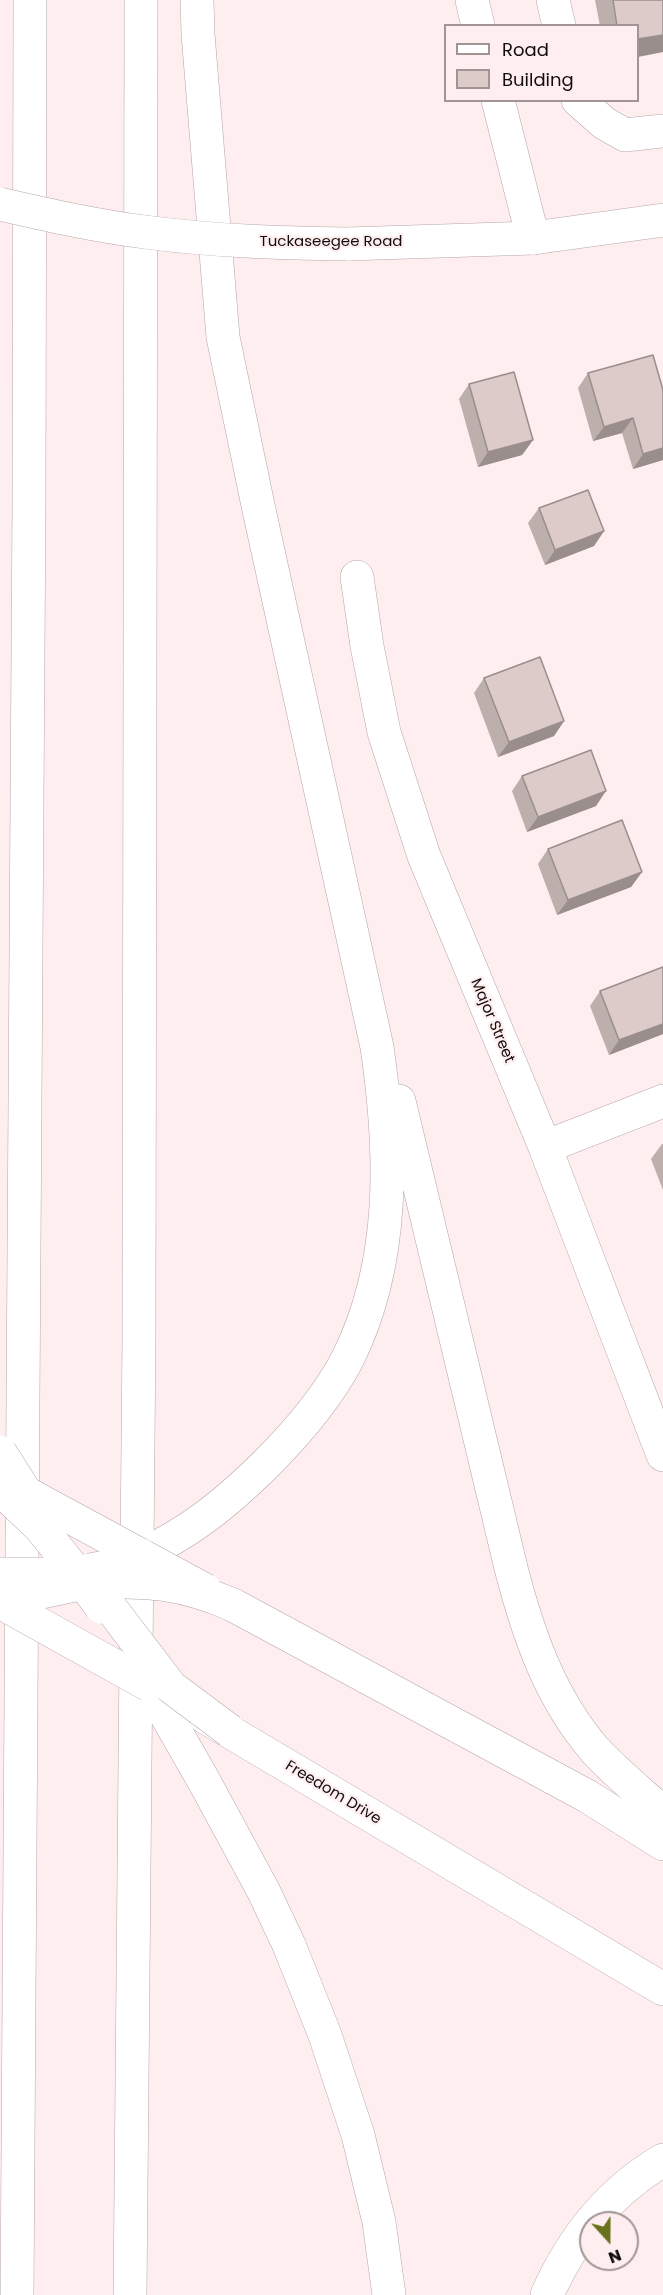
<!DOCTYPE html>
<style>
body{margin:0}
#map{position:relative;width:663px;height:2295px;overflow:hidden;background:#ffeeef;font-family:Poppins,sans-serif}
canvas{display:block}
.legend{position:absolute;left:444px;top:24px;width:195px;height:78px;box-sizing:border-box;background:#ffeeef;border:2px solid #a09495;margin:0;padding:8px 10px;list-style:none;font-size:18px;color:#120d0d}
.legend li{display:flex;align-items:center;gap:12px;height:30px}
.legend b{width:30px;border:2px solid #a09495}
.north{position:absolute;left:579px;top:2211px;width:60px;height:60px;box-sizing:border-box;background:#ffeeef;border:2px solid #a09495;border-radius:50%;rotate:159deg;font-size:16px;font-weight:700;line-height:24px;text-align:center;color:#120d0d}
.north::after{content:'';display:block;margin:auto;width:21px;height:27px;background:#68721b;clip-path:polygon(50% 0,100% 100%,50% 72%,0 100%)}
</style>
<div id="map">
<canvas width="663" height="2295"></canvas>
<ul class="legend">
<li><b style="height:8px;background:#fff"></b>Road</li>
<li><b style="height:16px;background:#dccbc8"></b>Building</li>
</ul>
<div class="north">N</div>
</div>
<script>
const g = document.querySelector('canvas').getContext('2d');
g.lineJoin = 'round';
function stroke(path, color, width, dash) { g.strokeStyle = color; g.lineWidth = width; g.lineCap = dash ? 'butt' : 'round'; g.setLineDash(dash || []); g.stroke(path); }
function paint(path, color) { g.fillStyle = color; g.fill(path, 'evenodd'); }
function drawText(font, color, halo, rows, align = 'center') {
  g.font = font + ' Poppins,sans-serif'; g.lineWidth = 4.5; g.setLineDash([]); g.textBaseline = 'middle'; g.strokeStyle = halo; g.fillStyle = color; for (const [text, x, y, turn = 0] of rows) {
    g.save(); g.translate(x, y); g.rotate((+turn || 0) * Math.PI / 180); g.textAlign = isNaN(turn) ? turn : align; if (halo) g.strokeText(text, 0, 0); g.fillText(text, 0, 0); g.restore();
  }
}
const minor = new Path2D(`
 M 553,0 L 559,26
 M 578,100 L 604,123 L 625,135 L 663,131
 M 348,244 L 533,238 L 663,220
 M 357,577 L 367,646 L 384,732 L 424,856 L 545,1147 L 663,1455
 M 545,1147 L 663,1101`);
const major = new Path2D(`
 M 233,1605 L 587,1796 L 663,1844
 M 205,1717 L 663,1989`);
const highway = new Path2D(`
 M 472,0 L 478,26
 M 498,100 L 533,238
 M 399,1101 L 511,1568 C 528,1634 550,1698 595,1750 C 616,1773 640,1792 663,1813
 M 141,1555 C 191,1532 226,1503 265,1465 C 296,1434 328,1397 348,1358 C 396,1261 392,1151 377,1047 L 259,510 L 223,337 L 198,34 L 197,0
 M 149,1685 L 205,1783 L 264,1892 L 289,1945 L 325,2035 L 358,2135 L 379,2222 L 389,2295
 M 17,2295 L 29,502 L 30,0
 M 130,2295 L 139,1337 L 141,0
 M 547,2295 C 572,2238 609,2192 663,2160`);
const minorBridge = new Path2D(`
 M 0,204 C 48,215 96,226 145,232 C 212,241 280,243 348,244`);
const majorBridge = new Path2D(`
 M 2,1480 L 205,1590
 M 0,1602 L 149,1685`);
const highwayBridge = new Path2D(`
 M 0,1452 L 26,1493
 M 0,1489 L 40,1527 L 76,1572
 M 90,1570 L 111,1566 L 141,1555
 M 0,1574 L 58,1574
 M 91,1582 L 171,1687 L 230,1731
 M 91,1582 C 148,1581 180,1582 233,1605
 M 1,1603 L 27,1595 L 84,1583 L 101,1607`);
const wall = new Path2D(`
 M 595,0 L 663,0 L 638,26 L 600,26 Z
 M 588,373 L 663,390 L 663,460 L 633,469 L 622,433 L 593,441 L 578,388 Z
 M 469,384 L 533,440 L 522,455 L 478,467 L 459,399 Z
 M 539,508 L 604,531 L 594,546 L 545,565 L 528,523 Z
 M 484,678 L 564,721 L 554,736 L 498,757 L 474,693 Z
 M 522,776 L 596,806 L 527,832 L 512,791 Z
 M 548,849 L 642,872 L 631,887 L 557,915 L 538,864 Z
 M 663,967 L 663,1034 L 609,1055 L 590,1006 L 600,991 Z
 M 662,1144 L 663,1144 L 663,1190 L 651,1159 Z`);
const shadedWall = new Path2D(`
 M 663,35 L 663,52 L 638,57 L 638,39 Z
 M 633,418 L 622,433 L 593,441 L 604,427 Z
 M 533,440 L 522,455 L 478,467 L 488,452 Z
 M 663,448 L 663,460 L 633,469 L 643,454 Z
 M 604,531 L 594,546 L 545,565 L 555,550 Z
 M 564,721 L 554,736 L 498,757 L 509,742 Z
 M 606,791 L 596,806 L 527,832 L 538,817 Z
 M 642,872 L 631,887 L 557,915 L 568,900 Z
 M 663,1024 L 663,1034 L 609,1055 L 619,1040 Z`);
const building = new Path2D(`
 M 613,0 L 663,0 L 663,35 L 638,39 L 638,26 L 617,26 Z
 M 653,355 L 663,390 L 663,448 L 643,454 L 633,418 L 604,427 L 588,373 Z
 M 514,372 L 533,440 L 488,452 L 469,384 Z
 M 588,490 L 604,531 L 555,550 L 539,508 Z
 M 540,657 L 564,721 L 509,742 L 484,678 Z
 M 591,750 L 606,791 L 538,817 L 522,776 Z
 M 622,820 L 642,872 L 568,900 L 548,849 Z
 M 663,967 L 663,1024 L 619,1040 L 600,991 Z`);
const streetNames = [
 ["Tuckaseegee Road",331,242],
 ["Major Street",492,1021,67],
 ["Freedom Drive",333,1793,31]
];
stroke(minor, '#b6a6a8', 34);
stroke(major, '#b6a6a8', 34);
stroke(highway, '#b6a6a8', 34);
stroke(minor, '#fff', 33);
stroke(major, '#fff', 33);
stroke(highway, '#fff', 33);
stroke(minorBridge, '#b6a6a8', 34, []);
stroke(majorBridge, '#b6a6a8', 34, []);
stroke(highwayBridge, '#b6a6a8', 34, []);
stroke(minorBridge, '#fff', 33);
stroke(majorBridge, '#fff', 33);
stroke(highwayBridge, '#fff', 33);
paint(wall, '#bdafac');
paint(shadedWall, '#9a8e8c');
paint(building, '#dccbc8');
stroke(building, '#9a8e8c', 1.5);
drawText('15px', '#120d0d', '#ffeeef', streetNames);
</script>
